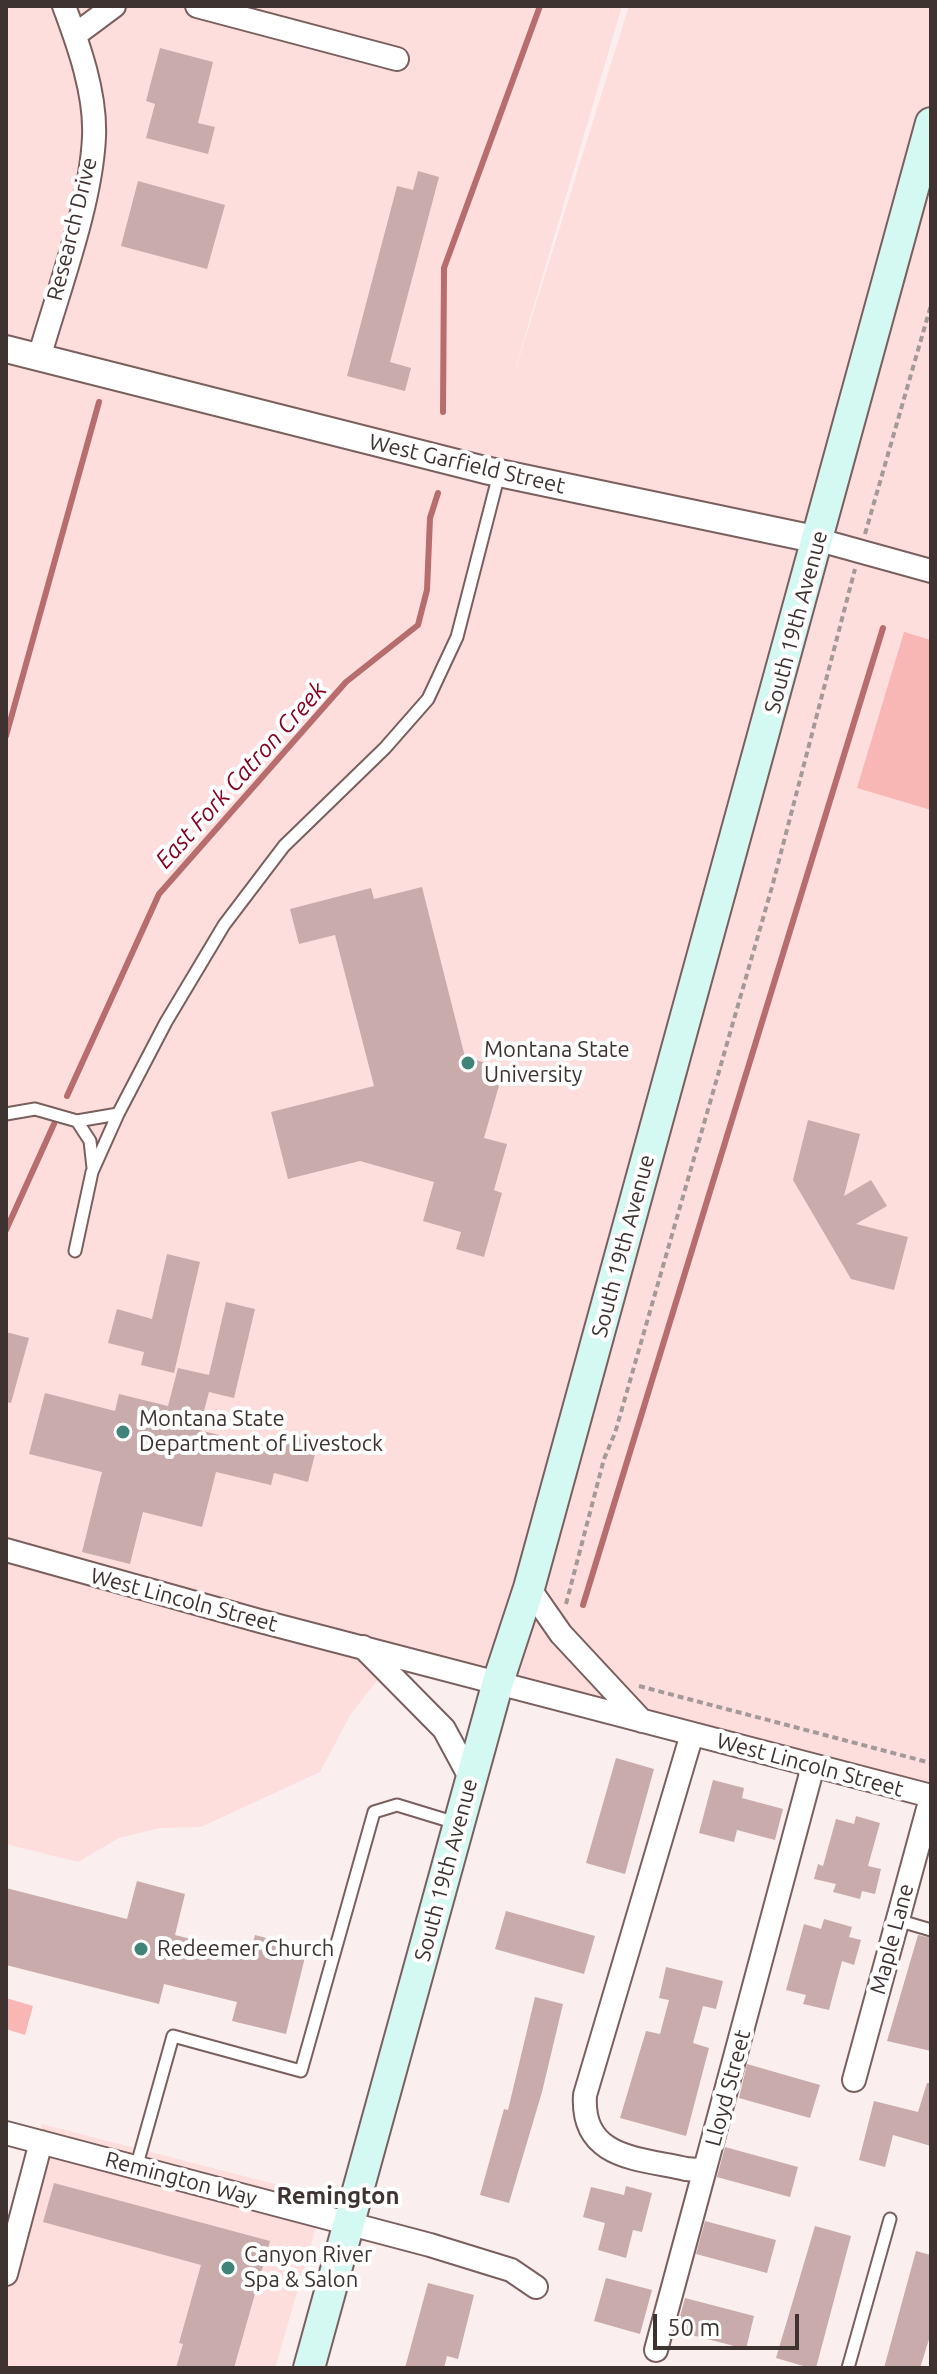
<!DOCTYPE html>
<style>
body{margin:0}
#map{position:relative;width:937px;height:2374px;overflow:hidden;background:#fbeeee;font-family:Ubuntu,sans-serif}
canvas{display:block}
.frame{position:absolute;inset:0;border:8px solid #3f3332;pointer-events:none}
.scale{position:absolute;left:653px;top:2314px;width:146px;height:36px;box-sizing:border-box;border:4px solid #3f3332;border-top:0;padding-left:10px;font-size:24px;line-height:28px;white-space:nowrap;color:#3f3332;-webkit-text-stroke:6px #fff;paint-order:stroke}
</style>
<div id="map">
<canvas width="937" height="2374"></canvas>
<div class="frame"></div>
<div class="scale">50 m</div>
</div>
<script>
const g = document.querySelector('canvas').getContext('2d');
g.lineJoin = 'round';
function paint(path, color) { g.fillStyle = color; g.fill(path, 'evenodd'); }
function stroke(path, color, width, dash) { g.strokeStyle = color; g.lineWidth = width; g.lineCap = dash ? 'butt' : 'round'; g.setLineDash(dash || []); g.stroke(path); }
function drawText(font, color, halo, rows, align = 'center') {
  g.font = font + ' Ubuntu,sans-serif'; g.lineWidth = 8; g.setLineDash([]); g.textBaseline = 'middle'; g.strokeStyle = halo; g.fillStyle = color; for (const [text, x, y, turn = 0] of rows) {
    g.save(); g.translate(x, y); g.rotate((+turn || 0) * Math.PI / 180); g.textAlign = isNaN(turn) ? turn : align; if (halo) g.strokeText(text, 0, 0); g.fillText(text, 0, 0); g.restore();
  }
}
const built = new Path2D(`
 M 6,6 L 622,6 L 510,387 L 629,6 L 931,6 L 931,1796 L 397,1655 L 351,1714 L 320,1772 L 201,1827 L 160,1828 L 119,1838 L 78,1862 L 6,1844 Z
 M 42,2124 L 325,2197 L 275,2368 L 6,2368 L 6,2258 Z`);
const green = new Path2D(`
 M 904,632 L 931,640 L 931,810 L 857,788 Z
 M 6,1998 L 33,2006 L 25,2035 L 6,2029 Z`);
const stream = new Path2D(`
 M 443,412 L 444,268 L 540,6
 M 6,736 L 99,402
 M 67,1096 L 159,894 L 346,682 L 418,625 L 427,590 L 430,518 L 438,493
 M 6,1230 L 54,1124
 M 583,1605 L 883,628`);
const building = new Path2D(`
 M 160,48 L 213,62 L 198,123 L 215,127 L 208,154 L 146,138 L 155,104 L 146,101 Z
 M 418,171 L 439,177 L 390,362 L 411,368 L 405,391 L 347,376 L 397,186 L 413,190 Z
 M 138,181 L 225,205 L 207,269 L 121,246 Z
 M 422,887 L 465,1057 L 504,1068 L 484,1138 L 507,1144 L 494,1190 L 502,1193 L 484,1257 L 456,1249 L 461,1232 L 423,1221 L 434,1182 L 360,1161 L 288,1179 L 271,1112 L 374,1086 L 335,935 L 299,944 L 290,909 L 371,888 L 374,899 Z
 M 808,1120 L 860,1134 L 844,1196 L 871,1180 L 887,1206 L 856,1224 L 908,1237 L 894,1290 L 851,1279 L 793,1180 Z
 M 167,1254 L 200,1262 L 174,1373 L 141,1365 L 144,1352 L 108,1343 L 117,1309 L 152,1319 Z
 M 226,1302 L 255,1309 L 234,1398 L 209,1392 L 199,1430 L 285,1451 L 289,1435 L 318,1442 L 308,1482 L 274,1473 L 271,1485 L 216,1472 L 202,1527 L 143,1512 L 130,1564 L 82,1552 L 102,1472 L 29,1454 L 45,1393 L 115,1411 L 119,1394 L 168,1406 L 178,1368 L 209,1375 Z
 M 6,1332 L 29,1338 L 11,1403 L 6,1402 Z
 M 616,1758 L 654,1769 L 625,1874 L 586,1863 Z
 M 713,1780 L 744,1788 L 742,1798 L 783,1809 L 775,1840 L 737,1830 L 734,1842 L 699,1833 Z
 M 856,1816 L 880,1823 L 868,1866 L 881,1869 L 875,1894 L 862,1891 L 860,1899 L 833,1892 L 836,1884 L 814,1879 L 818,1864 L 823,1866 L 836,1819 L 854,1824 Z
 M 137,1881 L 185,1894 L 175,1935 L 250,1954 L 255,1935 L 307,1949 L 286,2034 L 232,2021 L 237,2002 L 164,1984 L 159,2004 L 6,1965 L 6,1888 L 127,1919 Z
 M 506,1911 L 595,1936 L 584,1974 L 495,1949 Z
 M 824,1919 L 852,1927 L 849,1937 L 861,1940 L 854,1965 L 842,1961 L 829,2010 L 803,2004 L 806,1995 L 786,1990 L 804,1924 L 821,1929 Z
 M 918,1935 L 931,1938 L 931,2051 L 887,2041 Z
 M 666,1967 L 723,1981 L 716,2009 L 703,2006 L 693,2043 L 709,2048 L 686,2136 L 620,2118 L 646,2031 L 660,2034 L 669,2000 L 659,1998 Z
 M 535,1997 L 563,2004 L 542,2092 L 509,2203 L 480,2195 L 504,2109 L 508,2110 Z
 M 747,2064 L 820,2085 L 810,2118 L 739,2098 Z
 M 927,2083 L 931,2083 L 931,2146 L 893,2135 L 885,2167 L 859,2160 L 874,2101 L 918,2112 Z
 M 725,2147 L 798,2167 L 790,2197 L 717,2177 Z
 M 54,2183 L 270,2241 L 234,2368 L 176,2368 L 183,2344 L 179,2343 L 201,2265 L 43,2222 Z
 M 626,2186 L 652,2193 L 642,2232 L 633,2230 L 626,2258 L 598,2250 L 605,2223 L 583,2217 L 591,2187 L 624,2195 Z
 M 705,2221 L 776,2240 L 767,2273 L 696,2254 Z
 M 815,2226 L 851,2236 L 816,2368 L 810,2368 L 776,2358 Z
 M 916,2251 L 931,2255 L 931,2333 L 920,2368 L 884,2368 Z
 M 606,2278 L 652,2290 L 640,2334 L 594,2321 Z
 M 428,2283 L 474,2295 L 458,2359 L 447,2356 L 444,2368 L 405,2368 Z
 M 685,2298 L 754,2316 L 746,2349 L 676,2331 Z`);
const path = new Path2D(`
 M 865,534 L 931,305
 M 566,1604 L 604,1459 L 615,1433 L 772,887 L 855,569
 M 639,1686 L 931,1763`);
const service = new Path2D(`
 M 6,1114 L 35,1109 L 77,1121 L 118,1114
 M 77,1121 L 90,1141 L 93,1168
 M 75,1251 L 92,1172 L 118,1114 L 166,1022 L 224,925 L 284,846 L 385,748 L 428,699 L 457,637 L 499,474
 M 897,1920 L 931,1930
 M 136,2168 L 173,2036 L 301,2071 L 374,1812 L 397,1805 L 456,1823
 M 848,2368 L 890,2219`);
const minor = new Path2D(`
 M 197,6 L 397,59
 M 75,35 L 114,6
 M 39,358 C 58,291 91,205 94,137 C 96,94 79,46 64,6
 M 819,540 L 931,571
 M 6,1550 L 260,1621 L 931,1796
 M 529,1588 L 561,1634 L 642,1721
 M 363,1647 L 444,1729 L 471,1779
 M 692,1734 L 585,2095 C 581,2159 638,2158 686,2169 L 698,2170 L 706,2165 L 813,1766
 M 854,2080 L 931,1798
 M 6,2133 L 430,2245 L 511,2270 L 536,2287
 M 6,2274 L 41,2142
 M 656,2350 L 706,2165`);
const tertiary = new Path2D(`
 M 6,349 L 485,470 L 819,540`);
const secondary = new Path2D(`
 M 309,2368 L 498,1682 L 529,1588 L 931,123`);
const markers = [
 [468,1063,8,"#3f8478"],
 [123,1432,8,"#3f8478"],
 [141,1949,8,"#3f8478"],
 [228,2268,8,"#3f8478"]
];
const streetNames = [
 ["Research Drive",72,229,-76],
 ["West Garfield Street",467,464,13],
 ["South 19th Avenue",796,622,-75],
 ["South 19th Avenue",623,1246,-75],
 ["West Lincoln Street",184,1600,15],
 ["West Lincoln Street",810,1765,15],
 ["South 19th Avenue",446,1870,-75],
 ["Maple Lane",892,1939,-75],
 ["Lloyd Street",728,2088,-75],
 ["Remington Way",181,2179,15]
];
const poiNames = [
 ["Montana State",484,1050],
 ["University",484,1075],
 ["Montana State",139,1419],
 ["Department of Livestock",139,1444],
 ["Redeemer Church",157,1949],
 ["Canyon River",244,2255],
 ["Spa & Salon",244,2280]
];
const waterNames = [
 ["East Fork Catron Creek",241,775,-48]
];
const neighbourhoodNames = [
 ["Remington",338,2196]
];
paint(built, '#fededd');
paint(green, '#f8b6b5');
stroke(stream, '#b76c6d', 6);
paint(building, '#c9abab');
stroke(service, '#7a5f5f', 15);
stroke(minor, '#7a5f5f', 26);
stroke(tertiary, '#7a5f5f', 30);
stroke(secondary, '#7a5f5f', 34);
stroke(path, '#a59898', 4, [6, 4]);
stroke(service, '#fff', 11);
stroke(minor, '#fff', 22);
stroke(tertiary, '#fff', 26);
stroke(secondary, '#d4f8f2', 30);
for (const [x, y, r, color] of markers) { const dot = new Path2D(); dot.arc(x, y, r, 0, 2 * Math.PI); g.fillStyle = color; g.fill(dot); stroke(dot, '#fff', 3); }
drawText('22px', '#3f3332', '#fff', streetNames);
drawText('22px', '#3f3332', '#fff', poiNames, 'left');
drawText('italic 24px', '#840220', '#fff', waterNames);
drawText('bold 24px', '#3f3332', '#fff', neighbourhoodNames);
</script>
